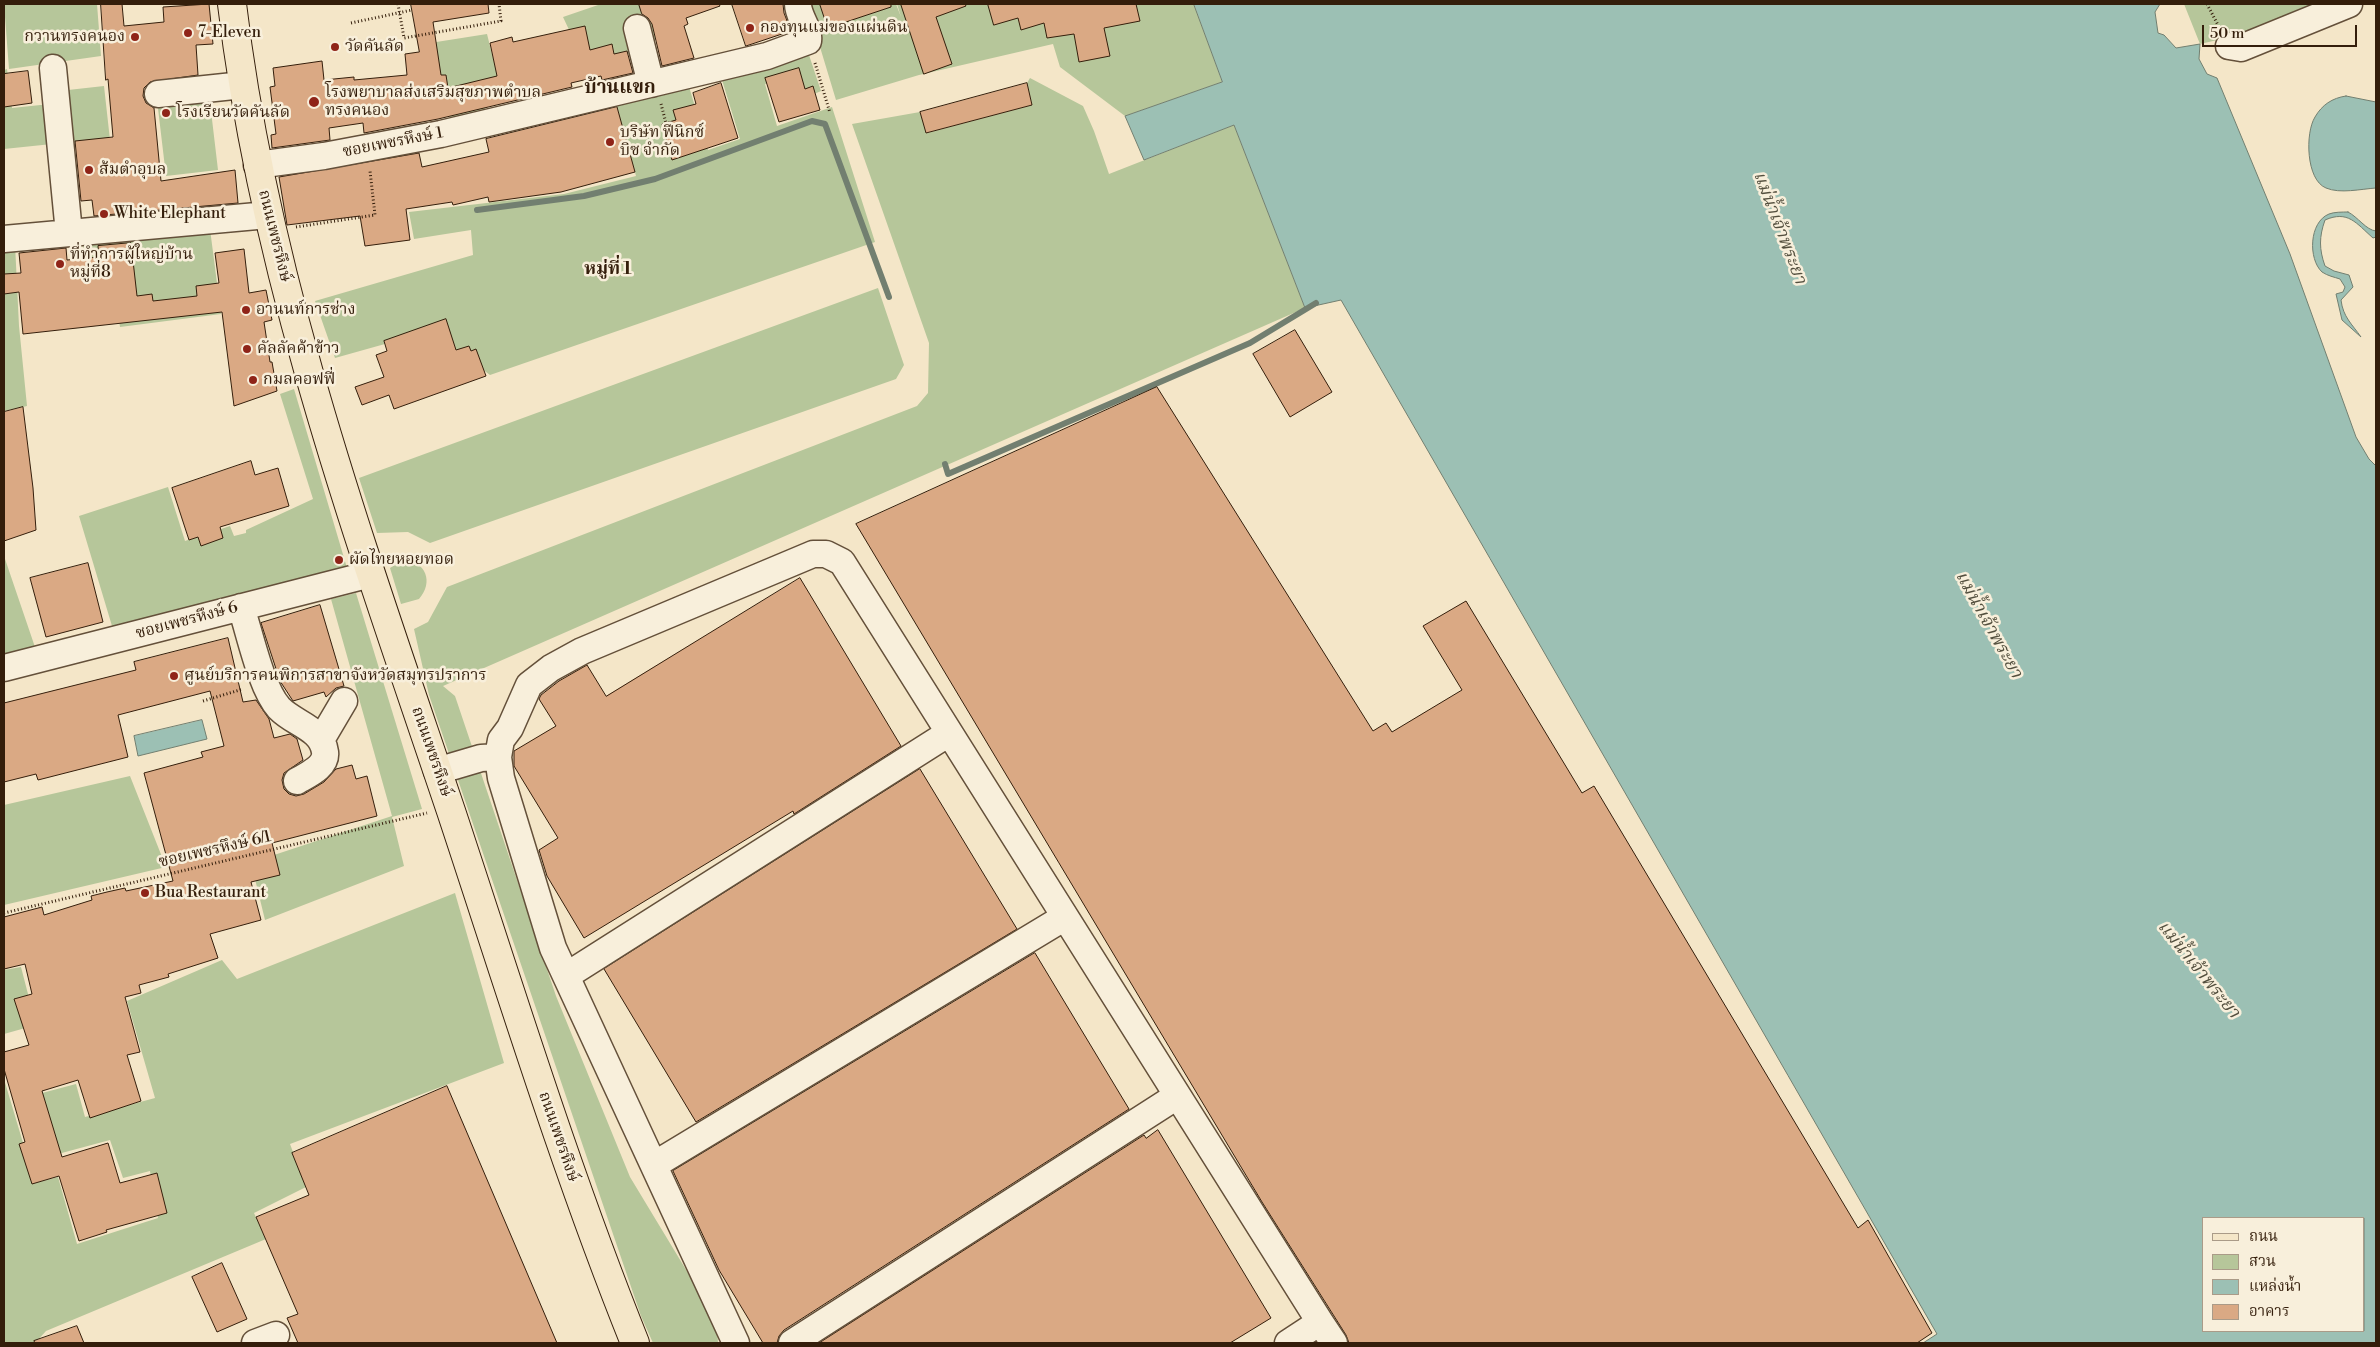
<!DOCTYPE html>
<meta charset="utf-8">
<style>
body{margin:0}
#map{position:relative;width:2380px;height:1347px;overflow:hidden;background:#f4e6c8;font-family:"Libre Bodoni","Noto Serif Thai",serif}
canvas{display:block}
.frame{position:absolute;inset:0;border:5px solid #341e0b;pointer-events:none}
.legend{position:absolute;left:2202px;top:1217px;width:162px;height:115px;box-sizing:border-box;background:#f8efdb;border:1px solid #aa9b88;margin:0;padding:6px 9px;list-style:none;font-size:15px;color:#341e0b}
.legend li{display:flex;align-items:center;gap:10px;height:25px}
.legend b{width:25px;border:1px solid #aa9b88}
.scale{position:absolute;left:2202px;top:25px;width:155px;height:22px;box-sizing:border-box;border:2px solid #341e0b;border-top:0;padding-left:6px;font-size:15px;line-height:18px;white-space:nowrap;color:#341e0b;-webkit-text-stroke:4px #f8efdb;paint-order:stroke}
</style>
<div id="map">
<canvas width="2380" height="1347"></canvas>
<div class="frame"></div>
<ul class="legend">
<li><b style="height:6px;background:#f4e6c8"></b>ถนน</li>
<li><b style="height:14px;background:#b6c69a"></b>สวน</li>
<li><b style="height:14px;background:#9cc0b4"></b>แหล่งน้ำ</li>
<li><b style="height:14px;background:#daa984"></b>อาคาร</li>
</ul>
<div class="scale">50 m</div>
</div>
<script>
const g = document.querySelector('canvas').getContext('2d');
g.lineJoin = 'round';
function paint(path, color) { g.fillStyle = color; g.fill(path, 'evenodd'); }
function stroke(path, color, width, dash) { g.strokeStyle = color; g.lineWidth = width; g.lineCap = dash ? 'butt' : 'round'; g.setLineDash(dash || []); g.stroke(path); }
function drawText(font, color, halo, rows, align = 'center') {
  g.font = font + ' "Libre Bodoni","Noto Serif Thai",serif'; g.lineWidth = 5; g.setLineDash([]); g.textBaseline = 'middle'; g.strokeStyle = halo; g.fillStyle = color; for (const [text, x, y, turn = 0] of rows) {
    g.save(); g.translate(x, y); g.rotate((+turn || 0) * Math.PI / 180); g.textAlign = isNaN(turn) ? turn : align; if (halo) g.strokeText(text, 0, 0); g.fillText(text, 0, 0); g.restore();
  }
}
const green = new Path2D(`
 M 4,4 L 97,4 L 101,56 L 9,69 Z
 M 601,4 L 655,4 L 655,47 L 586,66 L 563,17 Z
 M 807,4 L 896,4 L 901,17 L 897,4 L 1194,4 L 1222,82 L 1125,116 L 1060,67 L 1053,44 L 919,75 L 836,100 Z
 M 2184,4 L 2321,4 L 2261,30 L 2200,44 Z
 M 487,34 L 500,86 L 482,89 L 487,119 L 452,125 L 430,43 Z
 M 807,49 L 821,91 L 805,98 L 799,75 L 765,84 L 777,126 L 832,107 L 875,242 L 490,375 L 449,344 L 449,326 L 335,358 L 315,301 L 473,255 L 471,230 L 414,239 L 409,212 L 564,194 L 636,176 L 614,97 L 687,80 L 708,150 L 740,139 L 719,70 Z
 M 7,69 L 12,108 L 50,104 L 52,144 L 4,149 L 4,70 Z
 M 1030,78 L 1083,106 L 1094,131 L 1109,174 L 1234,125 L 1305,308 L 443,686 L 455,696 L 556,996 L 630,1177 L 688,1273 L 717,1326 L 718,1343 L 653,1343 L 641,1316 L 429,695 L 414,629 L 428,622 L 447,587 L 917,406 L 928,393 L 929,343 L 852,124 L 920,112 L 927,133 L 1032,105 L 1027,83 Z
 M 104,86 L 110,140 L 63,144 L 59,91 Z
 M 209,94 L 218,170 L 166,176 L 157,100 Z
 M 210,229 L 221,314 L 120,327 L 115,296 L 89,299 L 82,239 Z
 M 15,244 L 19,326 L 27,406 L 4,411 L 4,245 Z
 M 878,288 L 904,365 L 896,379 L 430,543 L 408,532 L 377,533 L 359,478 Z
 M 294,389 L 347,568 L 112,626 L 79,516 L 168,487 L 185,541 L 230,526 L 234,536 L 246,533 L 246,530 L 313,499 L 280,394 Z
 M 4,556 L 37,653 L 4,661 Z
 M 403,560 C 426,561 434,582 419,599 L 401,604 L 390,568 Z
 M 356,593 L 422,809 L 392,817 L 404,866 L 265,920 L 255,879 L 274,855 L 392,816 L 331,599 Z
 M 130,776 L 166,867 L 4,905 L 4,805 Z
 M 455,893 L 504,1063 L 290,1144 L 306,1187 L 254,1213 L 266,1239 L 46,1331 L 35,1343 L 4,1343 L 4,1079 L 35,1183 L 58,1177 L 77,1244 L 158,1218 L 150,1171 L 123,1178 L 110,1140 L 58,1154 L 42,1093 L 76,1084 L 85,1117 L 155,1098 L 127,1001 L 222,960 L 237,979 Z
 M 21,967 L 36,1025 L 4,1034 L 4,970 Z`);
const water = new Path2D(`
 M 1194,4 L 2160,4 L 2155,12 L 2158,33 L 2164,35 L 2176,48 L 2200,44 L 2199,59 L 2207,74 L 2217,78 L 2290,254 L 2356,437 L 2369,459 L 2376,466 L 2376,1343 L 1923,1343 L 1937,1334 L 1341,300 L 1305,308 L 1234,125 L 1144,160 L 1125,116 L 1222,82 ZM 2204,1218 L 2364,1218 L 2364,1331 L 2204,1331 Z
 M 2346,96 L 2376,102 L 2376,188 C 2361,189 2340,194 2326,188 C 2306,180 2305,133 2315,117 C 2322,105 2332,98 2346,96 Z
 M 2348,212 C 2358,217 2366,230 2376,231 L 2376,237 L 2373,238 C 2356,223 2348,210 2325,220 C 2319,237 2319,249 2325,266 L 2334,271 L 2349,275 L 2353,287 L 2341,300 C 2343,317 2352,324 2361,337 L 2342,320 L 2336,294 L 2343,292 L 2345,287 L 2340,279 C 2334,277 2328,276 2322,272 C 2308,259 2309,222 2329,214 C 2334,212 2342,212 2348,212 Z
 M 202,720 L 207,739 L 138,756 L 134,736 Z`);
const stream = new Path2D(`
 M 477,210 L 584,196 L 655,179 L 812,121 L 825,124 L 889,297
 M 945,464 L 948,474 L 1250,343 L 1316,303`);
const building = new Path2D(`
 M 101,4 L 122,4 L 124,26 L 164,22 L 163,7 L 209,4 L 213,44 L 196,45 L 198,75 L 150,82 L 144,88 L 143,96 L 146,103 L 154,108 L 161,181 L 235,170 L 238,203 L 94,216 L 92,200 L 81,201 L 75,141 L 113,137 L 108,79 L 106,80 Z
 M 411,4 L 488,4 L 489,13 L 433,22 L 441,75 L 446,75 L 448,88 L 497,76 L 490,43 L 512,37 L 513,42 L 585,26 L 590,50 L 612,44 L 614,54 L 627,51 L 633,73 L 602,80 L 601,76 L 571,83 L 572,87 L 438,119 L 364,133 L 363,123 L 329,128 L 330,140 L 272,148 L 271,135 L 276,134 L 270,87 L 275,86 L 273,68 L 322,61 L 324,80 L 354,77 L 354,80 L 407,75 L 405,54 L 419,52 Z
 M 639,4 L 719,4 L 720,6 L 686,18 L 688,24 L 684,26 L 694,58 L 662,66 L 652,24 L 648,18 L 642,14 Z
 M 732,4 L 783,4 L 784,13 L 791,31 L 746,46 Z
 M 820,4 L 891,4 L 891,7 L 828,28 Z
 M 901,4 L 965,4 L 966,6 L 936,17 L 952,64 L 924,74 Z
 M 988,4 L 1136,4 L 1140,21 L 1104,28 L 1110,56 L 1079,62 L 1074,34 L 1047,38 L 1044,23 L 1021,30 L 1018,18 L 994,25 Z
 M 799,68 L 805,89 L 813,86 L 820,110 L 779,122 L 765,78 Z
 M 28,71 L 32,103 L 4,107 L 4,74 Z
 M 721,83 L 738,138 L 672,160 L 662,124 L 676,120 L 673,110 L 696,104 L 693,93 Z
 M 1027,83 L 1032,105 L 926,133 L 920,112 Z
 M 617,107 L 635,172 L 561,192 L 489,202 L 488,197 L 453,205 L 452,202 L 406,209 L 410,240 L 365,246 L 360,216 L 287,225 L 279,177 L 419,153 L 422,167 L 489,152 L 486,139 Z
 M 131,243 L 137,296 L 152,294 L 153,301 L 197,296 L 196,286 L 219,283 L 215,253 L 244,249 L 249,293 L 266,290 L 272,320 L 264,322 L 270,362 L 272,362 L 277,391 L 234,406 L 222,312 L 23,334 L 19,292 L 4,294 L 4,274 L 21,273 L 19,253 L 66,248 L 67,260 L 99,257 L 98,246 Z
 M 446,319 L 456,350 L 469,346 L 471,351 L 476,349 L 486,376 L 394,409 L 389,395 L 362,405 L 355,387 L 384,377 L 376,355 L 387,351 L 384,341 Z
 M 1295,330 L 1332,392 L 1290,417 L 1253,354 Z
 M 1157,387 L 1373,731 L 1386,723 L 1392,732 L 1462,690 L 1423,626 L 1466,601 L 1582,793 L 1594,786 L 1858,1228 L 1868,1220 L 1932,1333 L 1917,1343 L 1349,1343 L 1346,1335 L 1262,1202 L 856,524 Z
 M 23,407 L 33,488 L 36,530 L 4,541 L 4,412 Z
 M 251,461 L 255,475 L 278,468 L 289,506 L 220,527 L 223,538 L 201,546 L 198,537 L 189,540 L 172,488 Z
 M 88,563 L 103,622 L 46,637 L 30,578 Z
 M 800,578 L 901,746 L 794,814 L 793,811 L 584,938 L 547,876 L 539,850 L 558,838 L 514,766 L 514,751 L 556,726 L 539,699 L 541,695 L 559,681 L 587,665 L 606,696 Z
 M 320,605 L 344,686 L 336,688 L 326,697 L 324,692 L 293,701 L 280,681 L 261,623 Z
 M 228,638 L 243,702 L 256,700 L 269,719 L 274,738 L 290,734 L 297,739 L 303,760 L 284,773 L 282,780 L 284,789 L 289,794 L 296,796 L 304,794 L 324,782 L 336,769 L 352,765 L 356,779 L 367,776 L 377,816 L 272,843 L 280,875 L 251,882 L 261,920 L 210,934 L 218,958 L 168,974 L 169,977 L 139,985 L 141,993 L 125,997 L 140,1052 L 127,1055 L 141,1101 L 90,1118 L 78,1080 L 42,1091 L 62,1157 L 108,1143 L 120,1183 L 157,1173 L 167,1213 L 106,1230 L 107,1232 L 79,1241 L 59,1176 L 32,1184 L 19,1144 L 25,1142 L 4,1069 L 4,1052 L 29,1045 L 14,999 L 32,994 L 25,964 L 4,969 L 4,917 L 42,907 L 44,915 L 92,900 L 91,896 L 107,892 L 125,888 L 126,891 L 173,881 L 144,773 L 203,757 L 201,752 L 224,746 L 210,691 L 118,715 L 128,757 L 38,780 L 36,774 L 4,782 L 4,703 L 136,670 L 134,662 Z
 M 920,769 L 1017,929 L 696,1122 L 604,969 Z
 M 1035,953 L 1129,1109 L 784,1330 L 779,1336 L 777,1343 L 763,1343 L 719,1270 L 673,1171 Z
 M 447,1086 L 557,1343 L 298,1343 L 287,1318 L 298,1314 L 256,1217 L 309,1195 L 292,1153 Z
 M 1158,1130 L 1271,1318 L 1230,1343 L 819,1343 L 1144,1135 L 1146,1138 Z
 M 222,1263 L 247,1319 L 217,1332 L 192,1277 Z
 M 77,1326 L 84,1343 L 35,1343 L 34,1341 Z`);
const path = new Path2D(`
 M 398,4 L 404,38 L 501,21 L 499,4
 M 2207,4 L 2218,25
 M 351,23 L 412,10
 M 815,63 L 830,113
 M 661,104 L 666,123
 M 296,227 L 375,215 L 370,171
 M 203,701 L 243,689
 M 4,913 L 427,813`);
const minor = new Path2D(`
 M 637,28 L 651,84
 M 2229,46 L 2241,48 L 2349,4
 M 53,68 L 69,233
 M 158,94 L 243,85
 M 257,165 L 324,156 L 441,134 L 767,56 L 808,41 C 810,28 798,17 798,4
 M 4,239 L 268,215
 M 241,607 C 250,634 261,688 279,708 C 294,724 322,728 325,752 C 327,767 307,775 297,781
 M 4,668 L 371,574
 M 321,740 L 344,701
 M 437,771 L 481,758 L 498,757
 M 566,976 L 949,733
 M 654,1165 L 1065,917
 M 1320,1322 L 1334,1343
 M 255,1343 L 276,1335
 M 736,1343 L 553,948 L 501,778 L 498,757 L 501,740 L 510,728 L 529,685 L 551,668 L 582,651 L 813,554 L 826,554 L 842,562 L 1320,1322 L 1288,1343
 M 792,1343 L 1177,1096`);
const major = new Path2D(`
 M 232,4 C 265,282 362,547 451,811 C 510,989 565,1169 635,1343`);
const markers = [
 [750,28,5,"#8f2418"],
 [188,33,5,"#8f2418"],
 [135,37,5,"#8f2418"],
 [335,47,5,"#8f2418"],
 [314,102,6,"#8f2418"],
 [166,113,5,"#8f2418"],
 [610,142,5,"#8f2418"],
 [89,170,5,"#8f2418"],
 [104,214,5,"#8f2418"],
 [60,264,5,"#8f2418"],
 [246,310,5,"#8f2418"],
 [247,349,5,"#8f2418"],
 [253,380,5,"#8f2418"],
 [339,560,5,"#8f2418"],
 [174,676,5,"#8f2418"],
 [145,893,5,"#8f2418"]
];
const poiNames = [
 ["กองทุนแม่ของแผ่นดิน",760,28],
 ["7-Eleven",198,33],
 ["กวานทรงคนอง",125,37,"right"],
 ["วัดคันลัด",345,47],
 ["โรงพยาบาลส่งเสริมสุขภาพตำบล",325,93],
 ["ทรงคนอง",325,111],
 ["โรงเรียนวัดคันลัด",176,113],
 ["บริษัท ฟีนิกซ์",620,133],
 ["บิซ จำกัด",620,151],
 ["ส้มตำอุบล",99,170],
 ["White Elephant",114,214],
 ["ที่ทำการผู้ใหญ่บ้าน",70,255],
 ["หมู่ที่8",70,273],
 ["อานนท์การช่าง",256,310],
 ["คัลลัคค้าข้าว",257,349],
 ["กมลคอฟฟี่",263,380],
 ["ผัดไทยหอยทอด",349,560],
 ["ศูนย์บริการคนพิการสาขาจังหวัดสมุทรปราการ",184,676],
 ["Bua Restaurant",155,893]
];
const streetNames = [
 ["ซอยเพชรหึงษ์ 1",393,143,-11],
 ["ถนนเพชรหึงษ์",274,236,76],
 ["ซอยเพชรหึงษ์ 6",187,621,-15],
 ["ถนนเพชรหึงษ์",431,752,71],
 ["ซอยเพชรหึงษ์ 6/1",215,850,-13],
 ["ถนนเพชรหึงษ์",558,1137,71]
];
const waterNames = [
 ["แม่น้ำเจ้าพระยา",1779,228,69],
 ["แม่น้ำเจ้าพระยา",1988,625,61],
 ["แม่น้ำเจ้าพระยา",2198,970,51]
];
const neighbourhoodNames = [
 ["หมู่ที่ 1",608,270]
];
const quarterNames = [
 ["บ้านแขก",620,88]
];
paint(green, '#b6c69a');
paint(water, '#9cc0b4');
stroke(water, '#727f70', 1);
stroke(stream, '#727f70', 6);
paint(building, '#daa984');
stroke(building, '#341e0b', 1);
stroke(minor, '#64503a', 29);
stroke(major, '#341e0b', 30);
stroke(path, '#341e0b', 3, [1, 2.5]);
stroke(minor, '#f8efdb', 26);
stroke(major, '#f4e6c8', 28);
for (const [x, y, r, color] of markers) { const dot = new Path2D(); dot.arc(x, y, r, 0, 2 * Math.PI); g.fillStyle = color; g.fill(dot); stroke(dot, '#f8efdb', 2); }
drawText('16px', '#341e0b', '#f8efdb', poiNames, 'left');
drawText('16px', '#341e0b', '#f8efdb', streetNames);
drawText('italic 18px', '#534f3e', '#f8efdb', waterNames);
drawText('bold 18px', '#341e0b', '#f8efdb', neighbourhoodNames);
drawText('bold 19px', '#341e0b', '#f8efdb', quarterNames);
</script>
